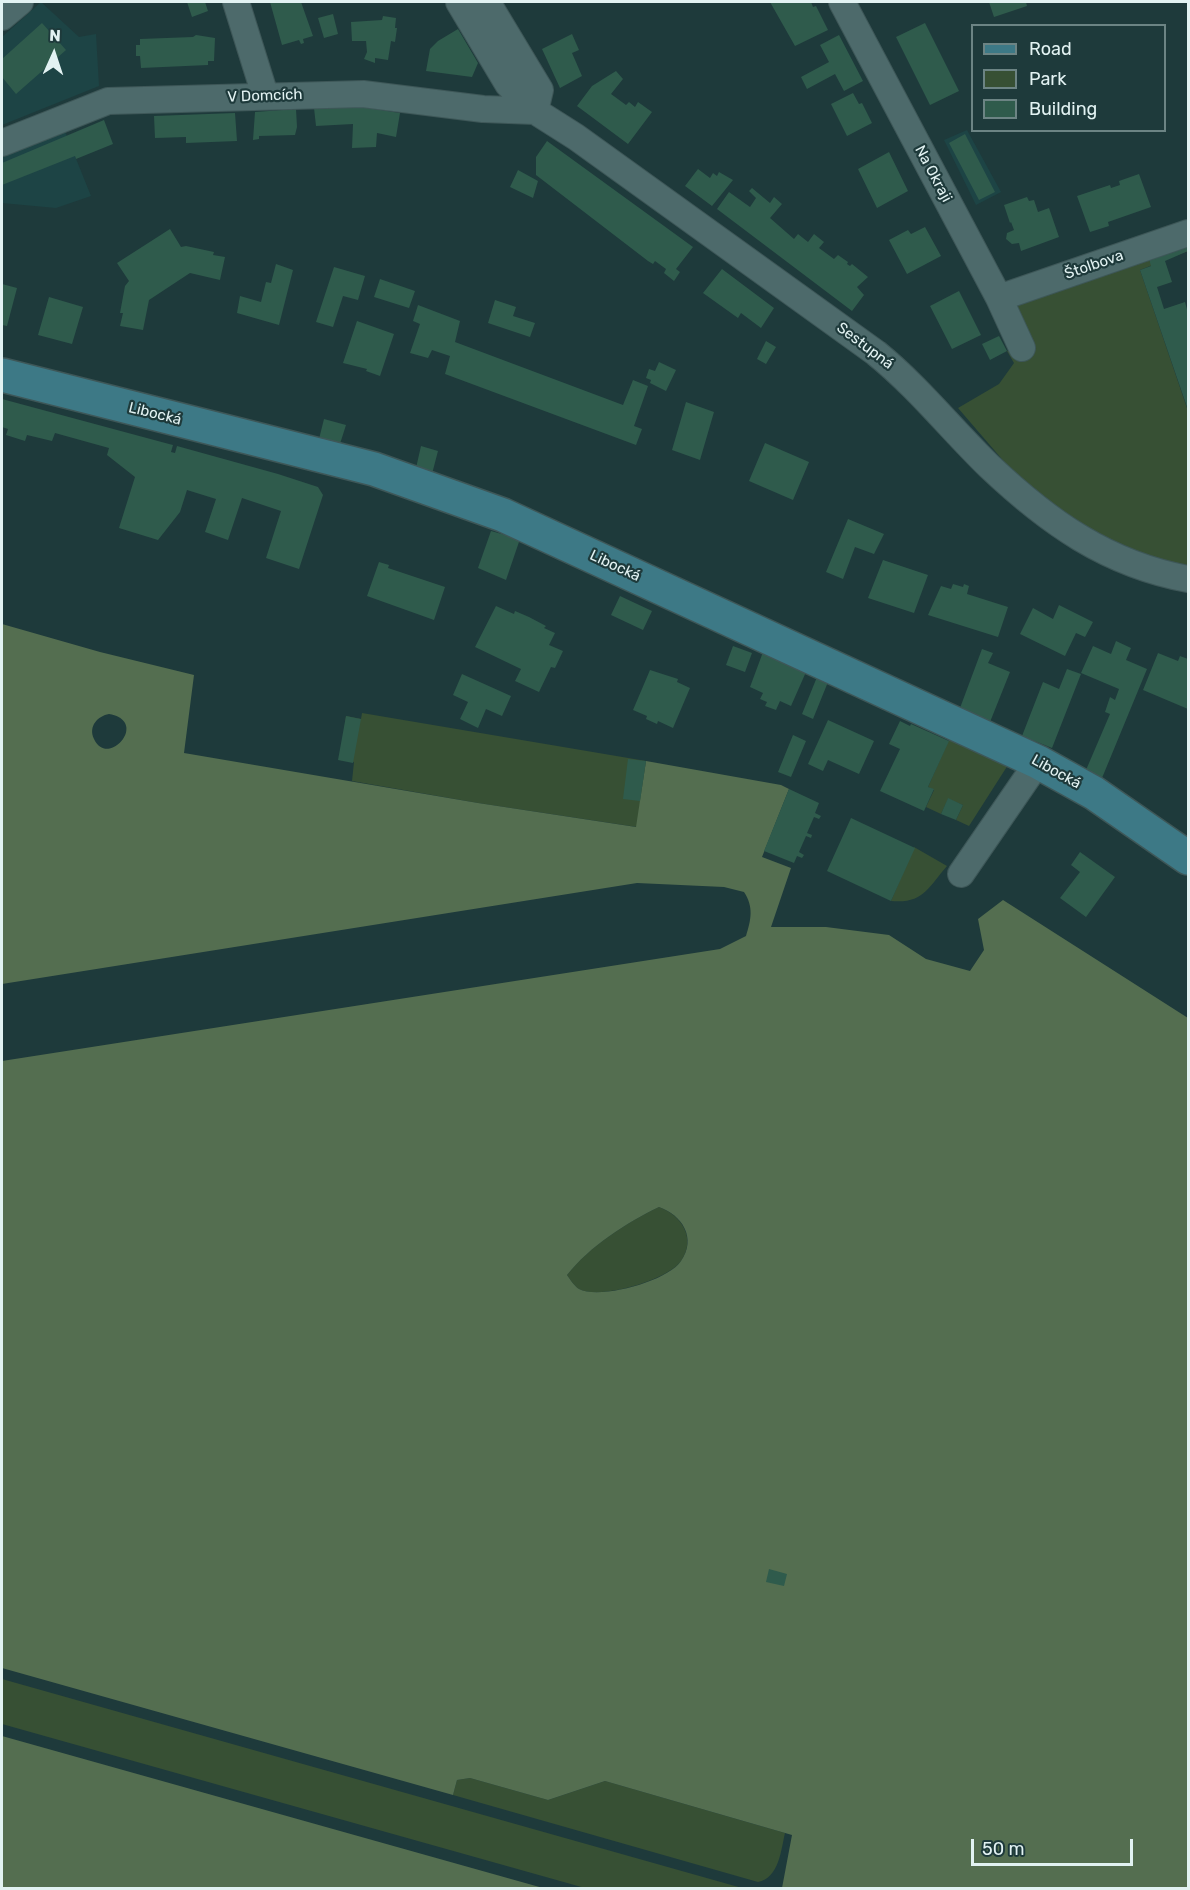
<!DOCTYPE html>
<meta charset="utf-8">
<style>
body{margin:0}
#map{position:relative;width:1190px;height:1890px;overflow:hidden;background:#1e3a3b;font-family:Rubik,sans-serif}
canvas{display:block}
.frame{position:absolute;inset:0;border:3px solid #e2f2f2;pointer-events:none}
.legend{position:absolute;left:971px;top:24px;width:195px;height:108px;box-sizing:border-box;background:#1e3a3b;border:2px solid #6c8484;margin:0;padding:8px 10px;list-style:none;font-size:18px;color:#e2f2f2}
.legend li{display:flex;align-items:center;gap:12px;height:30px}
.legend b{width:30px;border:2px solid #6c8484}
.north{position:absolute;left:24px;top:24px;width:60px;height:60px;-webkit-text-stroke:4px #1e3a3b;paint-order:stroke;rotate:3deg;font-size:16px;font-weight:700;line-height:24px;text-align:center;color:#e2f2f2}
.north::after{content:'';display:block;margin:auto;width:21px;height:27px;background:#e2f2f2;clip-path:polygon(50% 0,100% 100%,50% 72%,0 100%)}
.scale{position:absolute;left:971px;top:1839px;width:162px;height:27px;box-sizing:border-box;border:3px solid #e2f2f2;border-top:0;padding-left:8px;font-size:18px;line-height:21px;white-space:nowrap;color:#e2f2f2;-webkit-text-stroke:4px #1e3a3b;paint-order:stroke}
</style>
<div id="map">
<canvas width="1190" height="1890"></canvas>
<div class="frame"></div>
<ul class="legend">
<li><b style="height:8px;background:#3d7986"></b>Road</li>
<li><b style="height:16px;background:#375034"></b>Park</li>
<li><b style="height:16px;background:#2f5b4c"></b>Building</li>
</ul>
<div class="north">N</div>
<div class="scale">50 m</div>
</div>
<script>
const g = document.querySelector('canvas').getContext('2d');
g.lineJoin = 'round';
function paint(path, color) { g.fillStyle = color; g.fill(path, 'evenodd'); }
function stroke(path, color, width, dash) { g.strokeStyle = color; g.lineWidth = width; g.lineCap = dash ? 'butt' : 'round'; g.setLineDash(dash || []); g.stroke(path); }
function drawText(font, color, halo, rows, align = 'center') {
  g.font = font + ' Rubik,sans-serif'; g.lineWidth = 4.5; g.setLineDash([]); g.textBaseline = 'middle'; g.strokeStyle = halo; g.fillStyle = color; for (const [text, x, y, turn = 0] of rows) {
    g.save(); g.translate(x, y); g.rotate((+turn || 0) * Math.PI / 180); g.textAlign = isNaN(turn) ? turn : align; if (halo) g.strokeText(text, 0, 0); g.fillText(text, 0, 0); g.restore();
  }
}
const built = new Path2D(`
 M 41,2 L 79,37 L 96,34 L 99,86 L 2,125 L 2,37 Z
 M 64,129 L 91,196 L 56,208 L 2,203 L 2,152 Z
 M 967,130 L 1001,192 L 976,205 L 944,140 Z`);
const green = new Path2D(`
 M 1188,243 L 1188,251 L 1140,270 L 1188,411 L 1188,566 L 1180,566 L 1119,546 L 1060,515 L 1013,472 L 958,408 L 999,384 L 1014,363 L 1007,351 L 1022,348 L 1016,305 Z
 M 362,713 L 646,761 L 637,827 L 478,803 L 352,781 L 354,762 L 340,760 L 346,716 L 361,719 Z
 M 950,737 L 1008,765 L 969,826 L 956,820 L 963,805 L 948,799 L 941,814 L 926,807 L 934,790 L 928,787 Z
 M 914,847 L 947,866 C 928,888 923,904 891,901 Z
 M 659,1207 C 681,1215 697,1238 681,1261 C 668,1280 600,1300 579,1289 C 574,1286 570,1279 567,1275 C 590,1246 626,1223 659,1207 Z
 M 2,1679 L 742,1888 L 585,1888 L 2,1724 Z
 M 470,1778 L 548,1800 L 605,1781 L 785,1833 C 781,1850 779,1878 758,1882 L 453,1795 L 457,1780 Z`);
const forest = new Path2D(`
 M 2,624 L 100,652 L 194,675 L 184,753 L 478,803 L 636,827 L 646,761 L 781,785 L 789,789 L 762,857 L 791,868 L 771,927 L 826,927 L 889,935 L 926,959 L 970,971 L 984,950 L 978,919 L 1003,900 L 1188,1018 L 1188,1888 L 782,1888 L 792,1835 L 605,1781 L 548,1800 L 470,1778 L 457,1780 L 453,1795 L 2,1668 L 2,1061 L 720,949 L 746,936 C 751,920 754,907 744,892 L 724,887 L 637,883 L 2,984 ZM 109,714 C 150,721 108,769 94,739 C 88,726 98,716 109,714 ZM 659,1207 C 682,1215 697,1238 681,1261 C 668,1281 600,1300 579,1289 C 574,1286 570,1279 567,1275 C 590,1246 626,1223 659,1207 Z
 M 2,1736 L 543,1888 L 2,1888 Z`);
const building = new Path2D(`
 M 187,2 L 205,2 L 208,11 L 192,17 Z
 M 270,2 L 301,2 L 313,36 L 303,39 L 304,43 L 301,44 L 299,40 L 282,45 Z
 M 770,2 L 811,2 L 813,7 L 816,6 L 828,30 L 795,46 Z
 M 989,2 L 1026,2 L 1027,6 L 994,17 Z
 M 333,14 L 338,34 L 324,38 L 318,18 Z
 M 383,16 L 396,18 L 395,28 L 397,28 L 395,42 L 391,41 L 388,60 L 375,58 L 375,63 L 364,59 L 367,52 L 366,41 L 352,41 L 351,22 L 382,20 Z
 M 42,23 L 66,50 L 16,94 L 2,77 L 2,59 Z
 M 925,23 L 959,91 L 930,105 L 896,37 Z
 M 458,29 L 478,63 L 472,77 L 426,71 L 430,49 L 438,41 Z
 M 572,34 L 579,50 L 572,53 L 582,76 L 560,88 L 542,49 Z
 M 196,35 L 215,38 L 214,61 L 208,61 L 208,65 L 141,68 L 140,56 L 136,56 L 136,45 L 140,45 L 140,39 L 193,37 Z
 M 839,35 L 863,81 L 844,91 L 835,74 L 807,89 L 801,77 L 829,62 L 820,45 Z
 M 616,71 L 623,79 L 611,94 L 626,105 L 629,102 L 635,107 L 638,102 L 652,112 L 628,144 L 577,106 L 592,86 Z
 M 853,93 L 859,104 L 862,103 L 872,123 L 847,136 L 831,104 Z
 M 355,106 L 400,113 L 396,137 L 377,133 L 376,147 L 352,148 L 353,124 L 316,126 L 314,108 Z
 M 296,109 L 297,127 L 295,135 L 259,136 L 259,139 L 253,140 L 255,112 Z
 M 235,113 L 237,141 L 186,143 L 186,137 L 155,138 L 154,116 Z
 M 104,120 L 113,144 L 76,159 L 75,156 L 2,185 L 2,163 Z
 M 965,134 L 995,192 L 979,200 L 949,143 Z
 M 547,141 L 693,247 L 676,269 L 680,272 L 674,281 L 664,273 L 666,269 L 655,261 L 653,264 L 648,261 L 536,175 L 536,157 Z
 M 889,152 L 908,191 L 877,208 L 858,169 Z
 M 698,169 L 710,178 L 713,173 L 717,176 L 719,172 L 733,180 L 712,206 L 685,186 Z
 M 518,170 L 538,181 L 533,198 L 510,187 Z
 M 1139,174 L 1151,207 L 1108,222 L 1109,226 L 1090,232 L 1077,196 L 1110,185 L 1111,188 L 1120,185 L 1119,181 Z
 M 752,188 L 770,203 L 774,197 L 782,204 L 770,218 L 794,239 L 798,234 L 808,242 L 814,234 L 824,242 L 819,248 L 834,259 L 838,255 L 848,262 L 847,264 L 850,266 L 852,264 L 868,277 L 857,287 L 864,295 L 852,311 L 717,209 L 729,192 L 750,207 L 756,198 L 749,191 Z
 M 1027,197 L 1029,201 L 1034,200 L 1038,212 L 1049,208 L 1059,237 L 1021,251 L 1019,243 L 1012,244 L 1006,239 L 1007,233 L 1014,230 L 1011,222 L 1010,223 L 1004,205 Z
 M 925,227 L 941,256 L 907,274 L 889,240 L 908,230 L 911,234 Z
 M 170,229 L 181,247 L 186,246 L 214,252 L 213,255 L 225,257 L 220,280 L 190,273 L 149,300 L 143,330 L 120,326 L 123,313 L 120,313 L 125,286 L 129,281 L 117,263 Z
 M 1188,242 L 1188,251 L 1165,261 L 1172,282 L 1157,287 L 1164,309 L 1185,302 L 1188,313 L 1188,410 L 1140,270 L 1151,266 L 1148,255 Z
 M 276,264 L 293,270 L 279,325 L 237,313 L 240,296 L 261,302 L 266,282 L 271,283 Z
 M 334,267 L 365,276 L 358,300 L 343,296 L 333,327 L 316,322 Z
 M 722,269 L 774,308 L 761,328 L 741,313 L 738,318 L 703,293 Z
 M 380,279 L 415,291 L 409,308 L 374,297 Z
 M 2,284 L 17,288 L 7,326 L 2,325 Z
 M 959,291 L 981,335 L 952,349 L 930,306 Z
 M 49,297 L 83,307 L 72,344 L 38,335 Z
 M 495,300 L 516,307 L 513,316 L 535,323 L 530,337 L 488,323 Z
 M 418,305 L 460,321 L 455,342 L 623,405 L 633,380 L 648,386 L 634,426 L 642,429 L 636,445 L 445,374 L 450,356 L 432,350 L 428,358 L 410,353 L 420,324 L 413,321 Z
 M 357,321 L 394,334 L 380,376 L 366,371 L 367,369 L 343,363 Z
 M 999,336 L 1007,351 L 990,360 L 982,344 Z
 M 766,341 L 776,347 L 766,364 L 757,359 Z
 M 659,362 L 676,370 L 666,391 L 650,383 L 651,380 L 646,378 L 649,369 L 655,371 Z
 M 2,399 L 169,444 L 173,445 L 171,452 L 175,453 L 177,446 L 278,474 L 318,487 L 323,495 L 299,569 L 266,558 L 281,511 L 242,498 L 228,540 L 205,532 L 216,499 L 187,490 L 180,512 L 158,540 L 119,528 L 135,477 L 107,455 L 109,448 L 55,433 L 52,441 L 27,435 L 25,441 L 6,435 L 8,429 L 2,427 Z
 M 686,402 L 714,412 L 700,460 L 672,450 Z
 M 324,419 L 346,425 L 339,447 L 318,443 Z
 M 765,443 L 809,462 L 793,500 L 749,481 Z
 M 421,446 L 438,451 L 432,474 L 416,468 Z
 M 848,519 L 884,534 L 874,554 L 855,547 L 843,579 L 826,572 Z
 M 491,531 L 520,539 L 506,580 L 478,568 Z
 M 883,560 L 928,575 L 914,613 L 868,598 Z
 M 379,562 L 389,565 L 388,568 L 445,587 L 434,620 L 367,596 Z
 M 953,584 L 963,587 L 964,584 L 969,586 L 967,594 L 1008,607 L 998,637 L 928,615 L 941,586 L 951,589 Z
 M 620,596 L 652,611 L 643,630 L 611,615 Z
 M 1059,605 L 1093,622 L 1085,637 L 1076,633 L 1065,656 L 1020,634 L 1033,608 L 1053,619 Z
 M 496,606 L 514,614 L 515,611 L 529,617 L 546,626 L 544,628 L 555,633 L 549,645 L 563,651 L 555,668 L 551,667 L 539,692 L 515,681 L 521,669 L 475,647 Z
 M 1116,641 L 1131,648 L 1126,660 L 1147,669 L 1102,778 L 1086,770 L 1110,714 L 1105,712 L 1110,697 L 1115,700 L 1119,689 L 1081,673 L 1093,646 L 1111,654 Z
 M 733,646 L 752,653 L 745,672 L 726,665 Z
 M 982,649 L 993,653 L 988,663 L 1010,672 L 990,722 L 960,708 Z
 M 763,652 L 806,672 L 791,706 L 780,701 L 776,710 L 765,706 L 767,702 L 760,699 L 763,693 L 750,687 Z
 M 1158,653 L 1178,661 L 1180,656 L 1188,659 L 1188,709 L 1143,690 Z
 M 1067,669 L 1081,674 L 1052,748 L 1022,736 L 1043,682 L 1059,689 Z
 M 650,670 L 678,679 L 677,682 L 690,688 L 673,728 L 658,721 L 657,724 L 646,719 L 647,716 L 633,710 Z
 M 462,674 L 511,696 L 502,716 L 486,709 L 478,728 L 460,719 L 468,702 L 453,695 Z
 M 817,677 L 828,682 L 813,719 L 802,714 Z
 M 346,716 L 361,719 L 353,763 L 338,760 Z
 M 828,720 L 874,741 L 859,774 L 828,760 L 823,771 L 808,764 Z
 M 900,721 L 910,726 L 911,724 L 949,741 L 928,787 L 934,789 L 924,811 L 880,791 L 900,749 L 889,744 Z
 M 793,735 L 806,741 L 791,777 L 778,772 Z
 M 628,759 L 646,761 L 640,801 L 623,799 Z
 M 789,789 L 819,803 L 815,813 L 821,816 L 819,819 L 814,817 L 807,833 L 812,835 L 811,838 L 806,836 L 799,852 L 804,855 L 802,858 L 797,856 L 794,863 L 764,851 Z
 M 948,798 L 963,805 L 956,820 L 941,814 Z
 M 851,818 L 915,848 L 891,901 L 827,871 Z
 M 1080,852 L 1115,877 L 1086,917 L 1060,898 L 1080,872 L 1071,865 Z
 M 769,1569 L 787,1574 L 784,1586 L 766,1582 Z`);
const street = new Path2D(`
 M 236,2 L 265,95
 M 459,2 L 508,84 L 535,111 L 576,137 L 876,353 C 918,387 951,429 989,466 C 1048,522 1107,564 1188,579
 M 487,2 L 540,90 L 535,111
 M 842,2 L 999,298 L 1022,348
 M 2,17 L 20,2
 M 2,143 L 108,101 L 363,94 L 483,109 L 535,111
 M 999,298 L 1188,233
 M 961,874 L 1038,762`);
const secondary = new Path2D(`
 M 2,375 L 374,469 L 503,515 L 1038,762 L 1094,793 L 1188,858`);
const streetNames = [
 ["V Domcích",265,96,-2],
 ["Na Okraji",933,174,62],
 ["Štolbova",1094,265,-19],
 ["Sestupná",865,346,37],
 ["Libocká",155,414,14],
 ["Libocká",615,566,25],
 ["Libocká",1056,772,29]
];
paint(built, '#1d4445');
paint(green, '#375034');
paint(forest, '#546e50');
paint(building, '#2f5b4c');
stroke(street, '#3e5758', 28);
stroke(secondary, '#3e5758', 36);
stroke(street, '#4d6a6b', 26);
stroke(secondary, '#3d7986', 33);
drawText('15px', '#e2f2f2', '#1e3a3b', streetNames);
</script>
